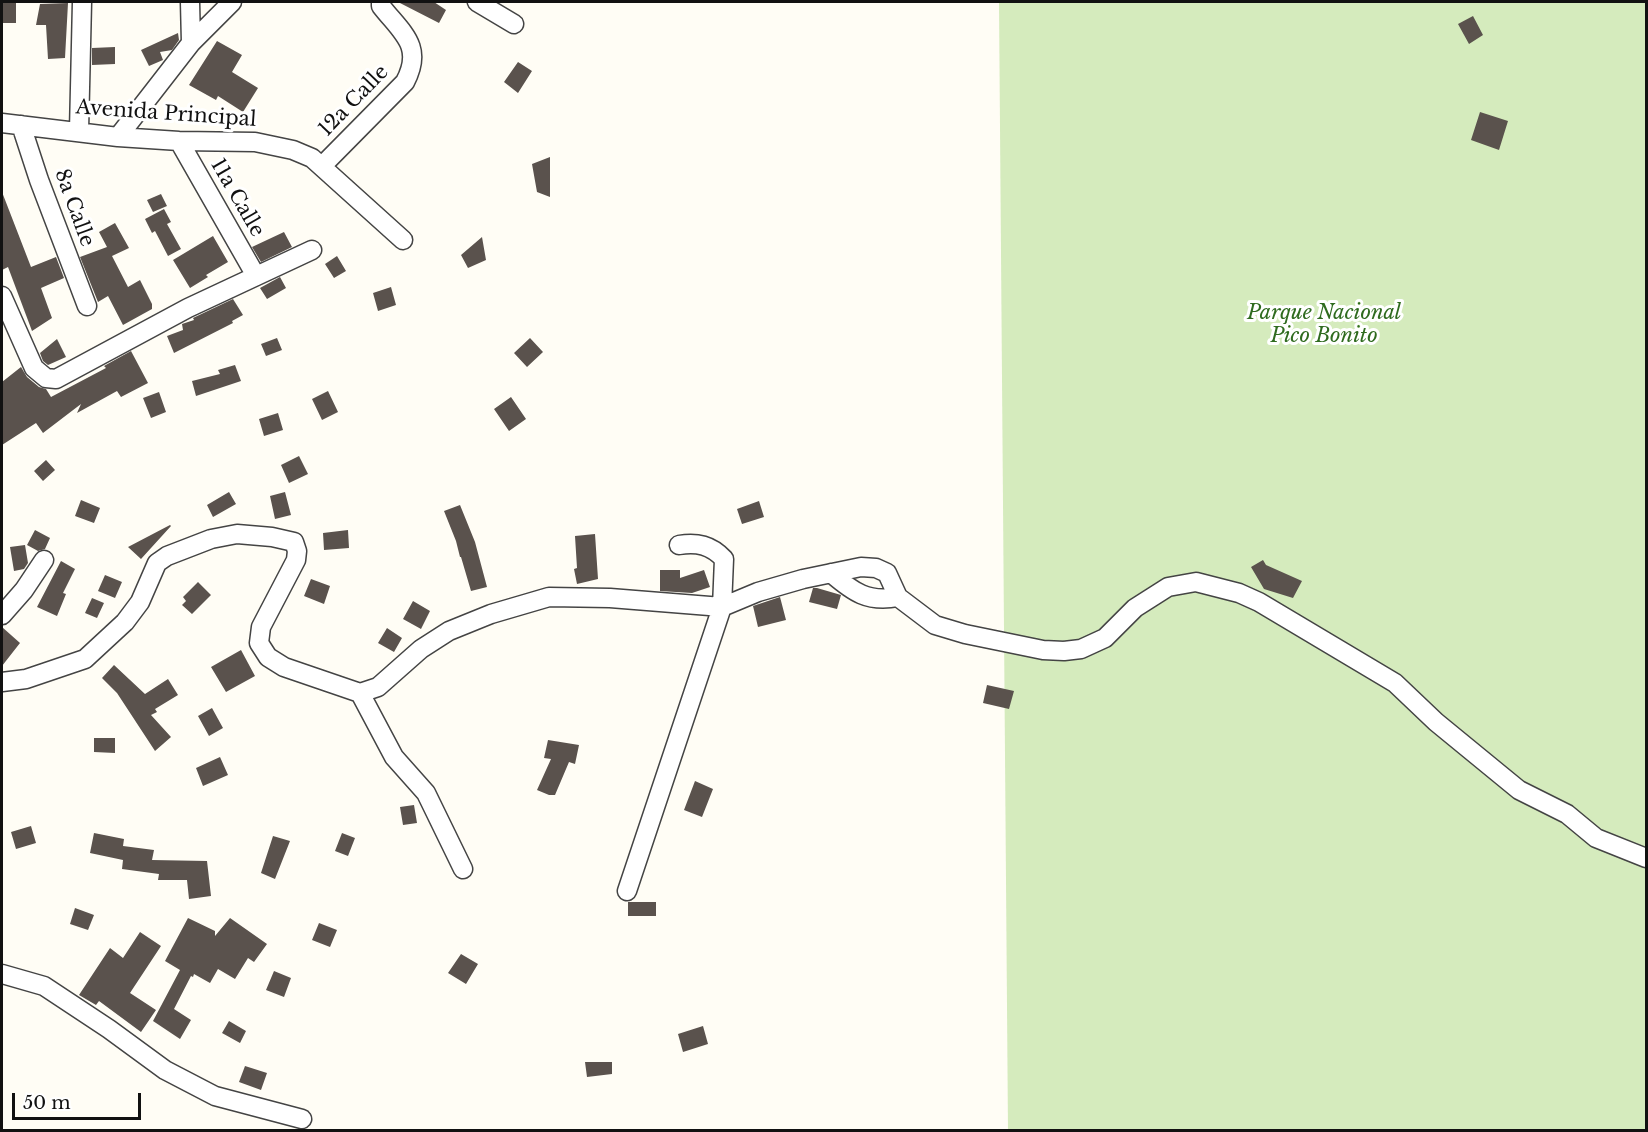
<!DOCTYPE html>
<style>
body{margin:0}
#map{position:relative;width:1648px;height:1132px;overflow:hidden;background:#fffdf5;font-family:"Libre Baskerville",serif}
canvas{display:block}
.frame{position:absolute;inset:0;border:3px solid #111;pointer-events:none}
.scale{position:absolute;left:12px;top:1093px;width:129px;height:27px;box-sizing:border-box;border:3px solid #111;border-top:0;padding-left:8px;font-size:18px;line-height:21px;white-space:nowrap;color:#111;-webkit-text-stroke:4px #fff;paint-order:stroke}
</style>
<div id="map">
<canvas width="1648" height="1132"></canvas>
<div class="frame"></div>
<div class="scale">50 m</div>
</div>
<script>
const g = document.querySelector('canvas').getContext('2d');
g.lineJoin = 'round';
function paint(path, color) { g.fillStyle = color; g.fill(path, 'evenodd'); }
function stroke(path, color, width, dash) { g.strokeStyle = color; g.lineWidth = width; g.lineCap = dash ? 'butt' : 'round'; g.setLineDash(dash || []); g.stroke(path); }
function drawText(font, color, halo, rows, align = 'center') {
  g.font = font + ' "Libre Baskerville",serif'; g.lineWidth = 6; g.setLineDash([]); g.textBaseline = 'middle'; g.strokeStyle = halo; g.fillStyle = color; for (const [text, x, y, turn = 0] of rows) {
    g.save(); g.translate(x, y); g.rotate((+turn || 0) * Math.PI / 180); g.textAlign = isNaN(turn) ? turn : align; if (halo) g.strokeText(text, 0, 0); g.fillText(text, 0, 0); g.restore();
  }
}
const green = new Path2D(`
 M 999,2 L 1646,2 L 1646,1130 L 1008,1130 Z`);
const building = new Path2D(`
 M 2,2 L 16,2 L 16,23 L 2,23 Z
 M 398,2 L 434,2 L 446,10 L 439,23 Z
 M 68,3 L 65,58 L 48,59 L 46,25 L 36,25 L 40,4 Z
 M 1473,16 L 1483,35 L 1469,44 L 1458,24 Z
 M 178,33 L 179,40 L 172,50 L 160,52 L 163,60 L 149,66 L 141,50 Z
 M 217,41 L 242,55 L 232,72 L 258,88 L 243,112 L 218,96 L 216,100 L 189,85 Z
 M 115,47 L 115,64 L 92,65 L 92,48 Z
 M 518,62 L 532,71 L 518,93 L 504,82 Z
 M 1480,112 L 1508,121 L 1499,150 L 1471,140 Z
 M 550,157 L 550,197 L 537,192 L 532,164 Z
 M 2,192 L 31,267 L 56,257 L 64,278 L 41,288 L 52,318 L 32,331 L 8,267 L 2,270 Z
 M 161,194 L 167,206 L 153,212 L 147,200 Z
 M 164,209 L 171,222 L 167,224 L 181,249 L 168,256 L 155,231 L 152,233 L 145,219 Z
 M 115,223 L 129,248 L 112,256 L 128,287 L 140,280 L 152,304 L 152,309 L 123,325 L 108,296 L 98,302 L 80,257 L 107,247 L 99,232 Z
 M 284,232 L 292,247 L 261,262 L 252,247 Z
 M 213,236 L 228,262 L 206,275 L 208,277 L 190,288 L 173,260 Z
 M 482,237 L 486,260 L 468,268 L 461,255 Z
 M 337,256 L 346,271 L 334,278 L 325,264 Z
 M 280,277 L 286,288 L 267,299 L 260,288 Z
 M 391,287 L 396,305 L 378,311 L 373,293 Z
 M 233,299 L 243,315 L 232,321 L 233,323 L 174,353 L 167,336 L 183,330 L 182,324 L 194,320 L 193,318 Z
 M 277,338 L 282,350 L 266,356 L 261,344 Z
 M 530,338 L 543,352 L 527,367 L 514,353 Z
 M 57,339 L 66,357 L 48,365 L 43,361 L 40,353 Z
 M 131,351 L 148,383 L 121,397 L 117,391 L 77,413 L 81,404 L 43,433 L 36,423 L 2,445 L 2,382 L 21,367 L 27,377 L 39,387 L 46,389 L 51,397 L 106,368 L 104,366 Z
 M 235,365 L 241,381 L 196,396 L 192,381 L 220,374 L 218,370 Z
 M 328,391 L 338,412 L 322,420 L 312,399 Z
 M 159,392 L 166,412 L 151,418 L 143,398 Z
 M 511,397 L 526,419 L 509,431 L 494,409 Z
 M 278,413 L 283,430 L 264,436 L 259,419 Z
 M 299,456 L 308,474 L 289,483 L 281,465 Z
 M 46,460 L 55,470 L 43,481 L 34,471 Z
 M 229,492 L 236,504 L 213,517 L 207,505 Z
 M 285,492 L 291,515 L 275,519 L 270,496 Z
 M 81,500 L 100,508 L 94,523 L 75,516 Z
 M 759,501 L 764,517 L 742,524 L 737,509 Z
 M 460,505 L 475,542 L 487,587 L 471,591 L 461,557 L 460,557 L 456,541 L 444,511 Z
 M 170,525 L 171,526 L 141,559 L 128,547 Z
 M 35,530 L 50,538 L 45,549 L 38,551 L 27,545 Z
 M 348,530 L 349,548 L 324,550 L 323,533 Z
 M 595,534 L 598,579 L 577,584 L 574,569 L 577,568 L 575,536 Z
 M 25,545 L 28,563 L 24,569 L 14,571 L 10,547 Z
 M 1263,560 L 1266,565 L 1302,581 L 1293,598 L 1264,589 L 1251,567 Z
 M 61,561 L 75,569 L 63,593 L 66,594 L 57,616 L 37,607 Z
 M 660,570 L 680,570 L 680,578 L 704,570 L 710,587 L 692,593 L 660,591 Z
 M 105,575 L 122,582 L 115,598 L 98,591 Z
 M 311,579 L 330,586 L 324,604 L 304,596 Z
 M 198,582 L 211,595 L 192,614 L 182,605 L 186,601 L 183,597 Z
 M 813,588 L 817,588 L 841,595 L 837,609 L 809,602 Z
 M 780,597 L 786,620 L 758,627 L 753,606 Z
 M 92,598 L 104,603 L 97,618 L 85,613 Z
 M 413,601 L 430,611 L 421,629 L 403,619 Z
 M 2,627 L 20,643 L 2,666 Z
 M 387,628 L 402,638 L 394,652 L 378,643 Z
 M 241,650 L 255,676 L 226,692 L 211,667 Z
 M 114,665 L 145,694 L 168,679 L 178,695 L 155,709 L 157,712 L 151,715 L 171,737 L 155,751 L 117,693 L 102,678 Z
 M 987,685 L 1014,691 L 1009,709 L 983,703 Z
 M 212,708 L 223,728 L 209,736 L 198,716 Z
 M 94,738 L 115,738 L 115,753 L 94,752 Z
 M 548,740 L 579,745 L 575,764 L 569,762 L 555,795 L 549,795 L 537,790 L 551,759 L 544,758 Z
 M 220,757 L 228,775 L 203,786 L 196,768 Z
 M 695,781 L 713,789 L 702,817 L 684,810 Z
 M 414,805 L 417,823 L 403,825 L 400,807 Z
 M 31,826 L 36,843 L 16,849 L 11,832 Z
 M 94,833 L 124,839 L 123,846 L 154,850 L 152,860 L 207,861 L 211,896 L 189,899 L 187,880 L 158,880 L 159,874 L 122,869 L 123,860 L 90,853 Z
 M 342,833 L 355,838 L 348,856 L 335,851 Z
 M 273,836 L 290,841 L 275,879 L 261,873 Z
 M 628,902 L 656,902 L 656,916 L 628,916 Z
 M 75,908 L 94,915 L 88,930 L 70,924 Z
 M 188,918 L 215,931 L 215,936 L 230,918 L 267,944 L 254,962 L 248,958 L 235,979 L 218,969 L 210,983 L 194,974 L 193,977 L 191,976 L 174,1009 L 191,1020 L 180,1039 L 153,1021 L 180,970 L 165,961 Z
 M 319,923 L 337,930 L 330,947 L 312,940 Z
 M 140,932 L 161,946 L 130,993 L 156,1010 L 141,1032 L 99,1001 L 96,1005 L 79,995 L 110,948 L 123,958 Z
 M 461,954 L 478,964 L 466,984 L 448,973 Z
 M 274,971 L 291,978 L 284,997 L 266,990 Z
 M 229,1021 L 246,1031 L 240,1043 L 222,1033 Z
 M 703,1026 L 708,1044 L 683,1052 L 678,1034 Z
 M 585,1062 L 612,1062 L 612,1074 L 587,1077 Z
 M 245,1066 L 267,1073 L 261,1090 L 239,1082 Z`);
const minor = new Path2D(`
 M 477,2 L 514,24
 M 191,43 L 232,2
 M 2,123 L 118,137 L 179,141 L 255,142 L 293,150 L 312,158 L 403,240
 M 21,125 L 39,180 L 87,306
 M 79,131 L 82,2
 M 118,137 L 191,43 L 190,2
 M 179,141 L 256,276
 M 322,166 L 405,82 C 424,46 402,33 381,6 L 381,2
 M 2,296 L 34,368 L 46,378 L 56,379 L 188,308 L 312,250
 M 831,573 C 853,592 868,603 898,597
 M 2,615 L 24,590 L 44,560
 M 2,682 L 26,679 L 85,659 L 125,622 L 140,602 L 157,563 L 167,556 L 211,539 L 237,534 L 272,537 L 294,542 L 297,551 L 296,560 L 261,627 L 259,643 L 268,657 L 284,667 L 360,693 L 378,687 L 421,649 L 449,631 L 491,614 L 549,597 L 610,598 L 722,607 L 758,592 L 803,579 L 861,567 L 876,568 L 887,573 L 898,597 L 935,625 L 965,634 L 1043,650 L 1064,651 L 1081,649 L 1105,638 L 1135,608 L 1168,587 L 1196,582 L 1239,593 L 1259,602 L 1395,683 L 1436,722 L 1519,790 L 1567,814 L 1596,838 L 1646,858
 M 360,693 L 394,757 L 426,793 L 463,869
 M 627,891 L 722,607 L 724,559 C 711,545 697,542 679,545
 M 2,974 L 44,986 L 109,1029 L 165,1070 L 215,1096 L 302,1119`);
const streetNames = [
 ["12a Calle",354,101,-46],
 ["Avenida Principal",166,114,4],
 ["11a Calle",237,198,60],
 ["8a Calle",74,208,70]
];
const parkNames = [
 ["Parque Nacional",1324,313],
 ["Pico Bonito",1324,336]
];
paint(green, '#d5ebbd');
paint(building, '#5a524d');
stroke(minor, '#444', 21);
stroke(minor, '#fff', 18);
drawText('20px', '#111', '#fff', streetNames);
drawText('italic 20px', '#2f6b1f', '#fff', parkNames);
</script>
